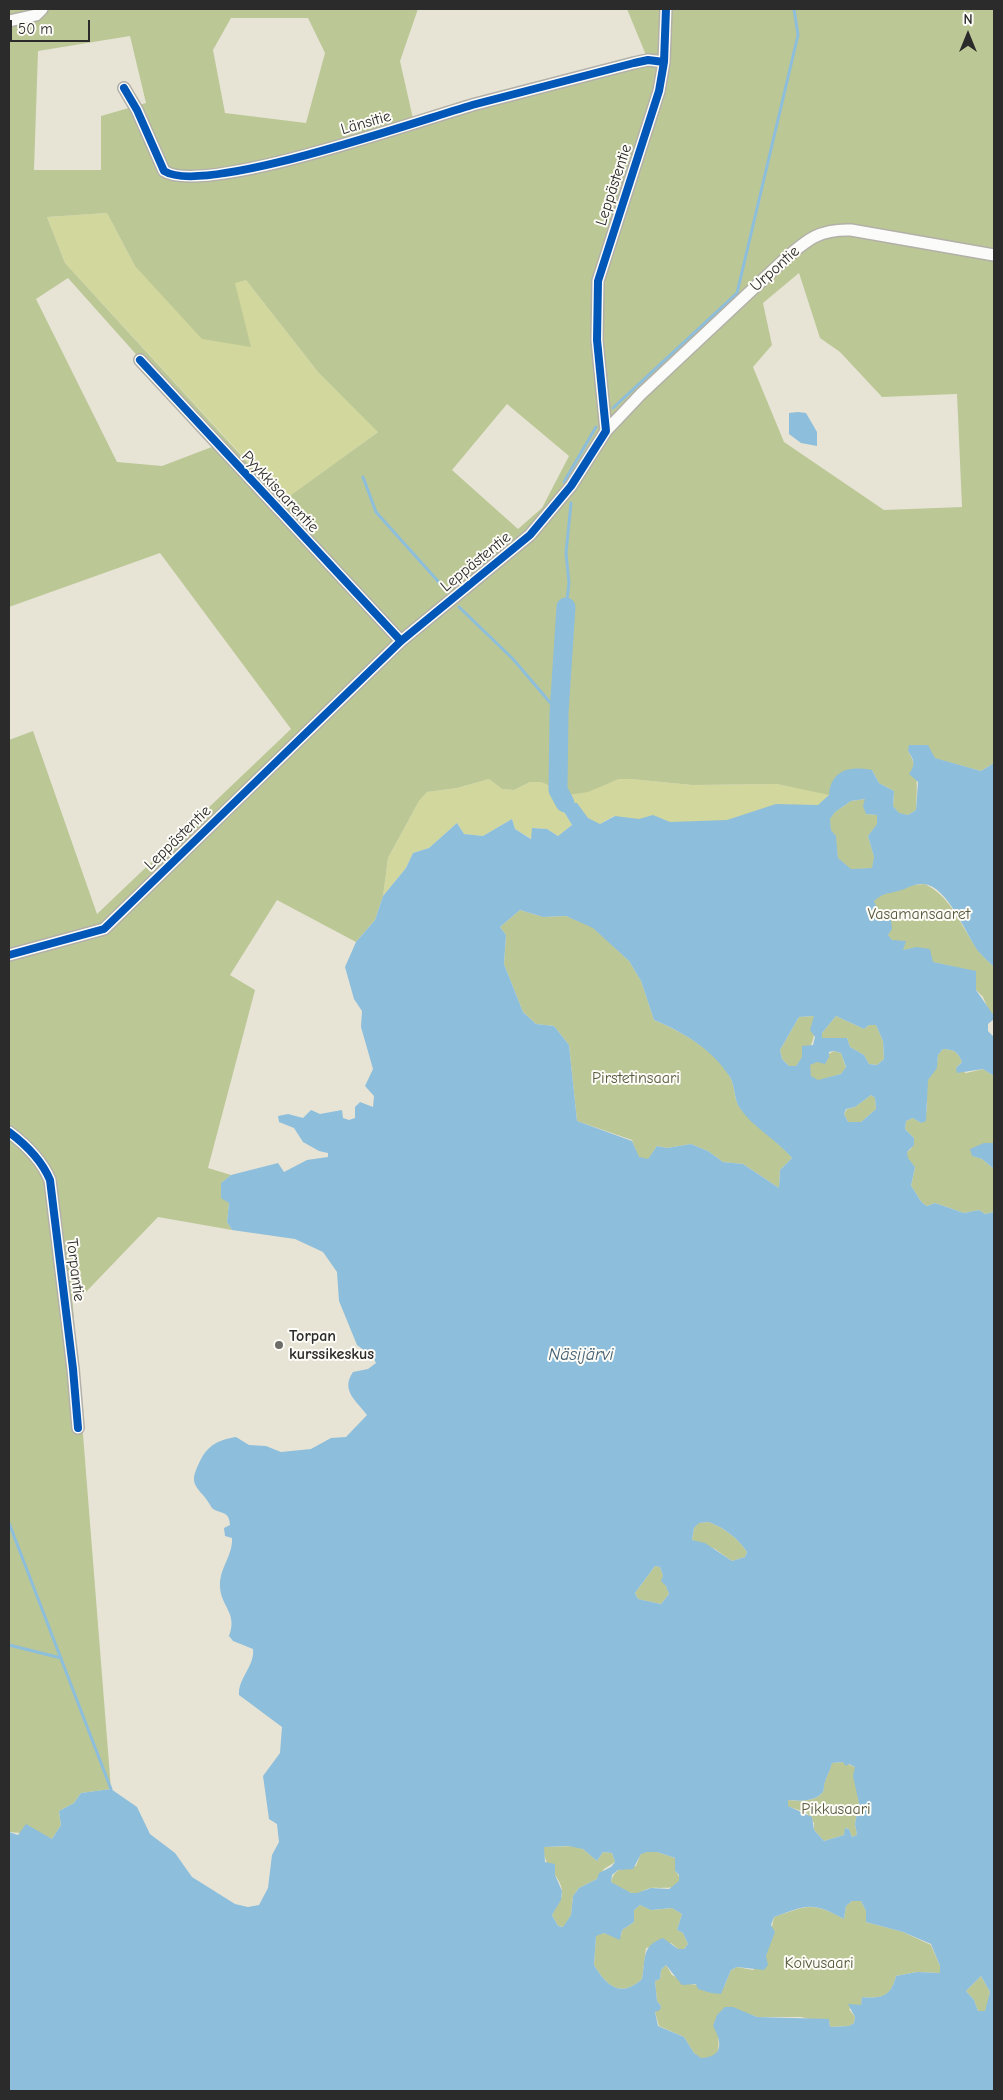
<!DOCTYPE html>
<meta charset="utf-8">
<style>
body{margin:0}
#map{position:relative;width:1003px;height:2100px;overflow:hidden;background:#e7e4d6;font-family:"Comic Neue",sans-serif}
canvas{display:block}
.frame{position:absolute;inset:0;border:10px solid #2b2b2b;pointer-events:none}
.north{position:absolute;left:943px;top:10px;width:50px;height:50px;-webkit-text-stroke:4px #fdfcf7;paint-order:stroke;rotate:0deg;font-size:14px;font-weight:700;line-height:20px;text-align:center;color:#2b2b2b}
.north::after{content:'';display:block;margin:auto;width:18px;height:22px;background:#2b2b2b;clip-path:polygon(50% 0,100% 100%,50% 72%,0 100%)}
.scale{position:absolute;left:10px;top:20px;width:80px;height:22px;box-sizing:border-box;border:2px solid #2b2b2b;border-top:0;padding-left:6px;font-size:15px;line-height:18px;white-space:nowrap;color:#2b2b2b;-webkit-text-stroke:4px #fdfcf7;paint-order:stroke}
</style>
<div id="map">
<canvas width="1003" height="2100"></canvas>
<div class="frame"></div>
<div class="north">N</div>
<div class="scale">50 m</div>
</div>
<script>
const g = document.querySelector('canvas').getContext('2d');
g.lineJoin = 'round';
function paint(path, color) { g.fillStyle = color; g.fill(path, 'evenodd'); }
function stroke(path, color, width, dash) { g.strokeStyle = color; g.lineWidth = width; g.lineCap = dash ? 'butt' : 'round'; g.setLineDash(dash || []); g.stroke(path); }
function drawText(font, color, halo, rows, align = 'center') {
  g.font = font + ' "Comic Neue",sans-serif'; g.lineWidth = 4; g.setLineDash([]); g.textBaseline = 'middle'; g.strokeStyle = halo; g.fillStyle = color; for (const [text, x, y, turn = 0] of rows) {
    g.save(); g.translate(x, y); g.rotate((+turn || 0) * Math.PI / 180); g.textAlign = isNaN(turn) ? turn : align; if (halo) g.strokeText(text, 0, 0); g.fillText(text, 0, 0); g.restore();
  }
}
const green = new Path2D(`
 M 107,213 L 135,266 L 235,282 L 246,280 L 318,372 L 379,431 L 284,501 L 65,263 L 47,217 Z
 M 489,779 L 502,789 L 514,790 L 530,782 L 541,782 L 569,795 L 588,791 L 619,779 L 631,779 L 692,785 L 777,784 L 829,794 L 994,1016 L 994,1019 L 614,816 L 600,824 L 563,810 L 572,825 L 558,836 L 547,829 L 532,828 L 532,839 L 515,829 L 512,819 L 483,836 L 464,834 L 457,823 L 429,848 L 413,853 L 406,868 L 383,896 L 388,858 L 419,801 L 427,792 L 457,788 Z`);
const forest = new Path2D(`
 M 9,9 L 418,9 L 400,61 L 414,123 L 648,60 L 627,9 L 994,9 L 994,763 L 981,771 L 908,751 C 919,768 917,789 916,810 L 908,815 L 899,814 L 893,806 L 894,791 L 879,783 L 872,770 L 829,795 L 777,784 L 692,785 L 631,779 L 619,779 L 588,792 L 569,795 L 541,782 L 530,782 L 514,790 L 502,789 L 489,779 L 457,788 L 427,792 L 419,801 L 388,858 L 383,896 L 375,920 L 356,942 L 277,900 L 230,975 L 255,990 L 208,1168 L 231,1175 L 221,1183 L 229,1203 L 227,1222 L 232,1230 L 158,1217 L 84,1294 L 72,1295 L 111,1789 L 81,1793 L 74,1803 L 59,1811 L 61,1825 L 52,1839 L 43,1835 L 9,1832 L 9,1835 L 9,740 L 33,731 L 97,914 L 291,729 L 160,553 L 9,607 ZM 231,18 L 308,18 L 325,53 L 306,123 L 225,113 L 213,50 ZM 130,36 L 146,103 L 101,116 L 101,170 L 34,170 L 38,51 ZM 107,213 L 135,266 L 202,339 L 251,347 L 235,283 L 246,280 L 318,372 L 378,432 L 283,501 L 65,263 L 47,217 ZM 799,273 L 820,338 L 840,352 L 882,397 L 957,394 L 962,507 L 884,510 L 784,442 L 753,367 L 772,345 L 763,303 ZM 68,278 L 217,445 L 162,466 L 117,462 L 36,299 ZM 507,404 L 569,456 L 542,508 L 518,529 L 452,470 Z
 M 865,799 L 866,814 L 877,815 L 878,824 L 868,836 L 874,857 L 872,868 L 851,869 L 838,858 L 836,836 L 831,830 L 830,819 L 835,812 L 851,801 Z
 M 925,884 C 952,897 961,927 978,950 C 982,956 989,962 994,967 L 994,1016 L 989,1011 L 983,997 L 953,966 L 933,962 L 916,947 L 902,950 L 903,945 L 892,940 L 888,935 L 892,929 L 879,913 L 874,901 L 884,892 L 898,891 L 913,885 Z
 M 520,910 L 543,917 L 566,916 L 593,927 L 629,961 L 641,981 L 654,1020 C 680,1031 718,1051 731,1079 C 735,1088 734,1100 740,1108 C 756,1128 777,1139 792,1158 L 780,1170 L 779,1188 L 743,1164 L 723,1162 L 708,1151 L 691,1144 L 667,1148 L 657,1146 L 648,1160 L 638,1157 L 632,1140 L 577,1121 L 569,1045 L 554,1026 L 536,1024 L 523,1012 L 504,964 L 506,935 L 500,927 Z
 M 814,1016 C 815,1045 813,1043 796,1066 L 789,1066 L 782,1059 L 780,1050 L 799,1017 Z
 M 836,1016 L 864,1029 L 869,1025 L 876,1025 L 883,1041 L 884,1059 L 877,1065 L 869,1064 L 864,1055 L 850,1047 L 847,1038 L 822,1038 L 822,1033 Z
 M 943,1049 C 954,1049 958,1052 962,1062 L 956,1068 L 966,1073 L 983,1069 L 994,1076 L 994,1143 L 973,1156 L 982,1159 L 994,1169 L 994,1212 L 985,1214 L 979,1210 L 964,1213 L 935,1203 L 927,1206 C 919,1202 917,1193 911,1186 L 915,1167 L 907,1158 L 907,1152 L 911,1149 L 914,1138 L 905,1129 L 906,1121 L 913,1118 L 921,1123 C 933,1106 923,1096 928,1080 C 932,1067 937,1074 938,1055 Z
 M 834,1051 L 841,1053 L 846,1068 L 841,1074 L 817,1081 L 810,1076 L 809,1065 Z
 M 871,1095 L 875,1098 L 876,1109 L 861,1122 L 848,1122 L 844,1114 L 847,1109 L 855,1107 Z
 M 708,1522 C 722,1526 739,1539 747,1552 L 745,1557 L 732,1561 L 715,1549 L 692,1540 L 694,1528 L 698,1523 Z
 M 655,1566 L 660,1567 L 669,1594 L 661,1604 L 638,1599 L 635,1593 Z
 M 843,1762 L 855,1767 L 859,1803 L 855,1824 L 857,1835 L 852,1837 L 849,1829 L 846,1828 L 844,1835 L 824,1841 L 814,1830 L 814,1823 L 807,1813 L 787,1806 L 788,1800 C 798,1801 816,1802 822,1793 C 825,1789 823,1786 825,1781 C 827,1775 830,1770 832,1763 Z
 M 575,1846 L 583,1849 L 597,1861 L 603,1852 L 612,1853 L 615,1862 L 604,1869 L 597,1879 L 579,1888 L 573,1896 L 571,1915 L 564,1927 L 558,1926 L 552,1915 C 555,1908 561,1902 562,1894 C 563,1876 541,1866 544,1847 Z
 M 647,1852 L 657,1852 L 675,1858 L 675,1871 C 694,1892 658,1887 651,1888 C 644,1889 639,1895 632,1893 C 625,1892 617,1886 611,1882 C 614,1868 624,1868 636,1866 L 641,1853 Z
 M 852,1901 L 861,1901 L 866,1911 L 866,1922 L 903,1932 L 931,1945 L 940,1966 L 940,1973 L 917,1972 L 896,1976 C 891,1996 883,1999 862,1997 L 861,2005 L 849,2009 L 855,2017 L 854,2023 L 849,2026 L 830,2027 L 829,2020 L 818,2021 L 801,2017 L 757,2017 L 752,2015 L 718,2034 C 719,2051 721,2057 701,2059 L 694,2053 L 684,2037 L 659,2026 L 655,2012 L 661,2006 L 657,2001 L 655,1981 L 660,1979 L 661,1970 L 666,1965 L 672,1975 L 689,1984 L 724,1987 L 731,1970 L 737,1967 L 753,1970 L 766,1956 L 774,1917 C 808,1906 811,1901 844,1919 L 846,1906 Z
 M 640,1905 L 652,1910 L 672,1908 L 682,1914 L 677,1930 L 683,1933 L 688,1944 L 684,1949 L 678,1949 L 671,1943 L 646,1948 L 642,1979 C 620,1999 606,1985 594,1965 L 596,1935 L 604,1933 L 621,1936 L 622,1930 L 634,1922 L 634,1910 Z
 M 981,1976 L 990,1992 L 986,2011 L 978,2011 L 974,2000 L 966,1991 Z`);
const water = new Path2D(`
 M 798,412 L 806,413 L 817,432 L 817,446 L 801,443 L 789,434 L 789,413 Z
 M 909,745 L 928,745 L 935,758 L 981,771 L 994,763 L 994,967 C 989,962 983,957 978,951 C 966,934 947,886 924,884 C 914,883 907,889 898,891 C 887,894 883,893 874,901 L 879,913 L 891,920 L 892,929 L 888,935 L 892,940 L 906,941 L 903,950 L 916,947 L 930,949 L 933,962 L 976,971 L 976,990 L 994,1016 L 994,1019 L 988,1024 L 988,1031 L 994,1037 L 994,1076 L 983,1069 L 957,1073 L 956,1068 L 962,1062 C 958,1052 954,1049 943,1049 L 938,1055 L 937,1068 L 928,1080 L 926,1121 L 921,1123 L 913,1118 L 906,1121 L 905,1129 L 914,1138 L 914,1145 L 907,1152 L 908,1158 L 915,1167 L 911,1186 C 917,1193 919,1202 927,1206 L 935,1203 L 964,1213 L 979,1210 L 985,1214 L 994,1212 L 994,2091 L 9,2091 L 9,1832 L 18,1835 L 26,1824 L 52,1839 L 61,1825 L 59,1811 L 74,1803 L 81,1793 L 111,1789 L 137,1807 L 150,1834 L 175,1853 L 192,1877 L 235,1904 L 248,1907 L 259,1905 L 268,1888 L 272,1855 L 279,1842 L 277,1824 L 269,1819 L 263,1776 L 280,1753 L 282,1727 L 239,1695 C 238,1678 255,1666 253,1649 L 233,1641 L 229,1636 C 238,1613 221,1607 220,1587 C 219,1568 233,1556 232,1538 L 225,1536 L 224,1528 L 230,1525 C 229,1509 220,1515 212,1508 C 209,1504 207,1499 203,1495 C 191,1482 192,1478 200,1461 C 208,1445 218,1440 236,1437 L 249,1445 L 266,1446 L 281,1452 L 311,1449 L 331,1438 L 346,1437 L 367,1415 C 357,1401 340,1391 353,1372 L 368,1369 L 376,1363 L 373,1357 L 357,1345 L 339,1301 L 337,1272 L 323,1252 L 295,1239 L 232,1230 L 227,1222 L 229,1203 L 221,1198 L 221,1183 L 231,1175 L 278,1163 L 284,1172 L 307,1160 L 328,1157 L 328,1153 L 319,1151 L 303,1142 L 294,1128 L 279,1122 L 278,1116 L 288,1114 L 303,1118 L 311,1110 L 320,1114 L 342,1110 L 343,1118 L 349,1120 L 355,1118 L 355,1107 L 360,1102 L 373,1107 L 374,1096 L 365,1086 L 373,1069 L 361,1027 L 362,1011 L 354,999 L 345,967 L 356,942 L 375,920 L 383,896 L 406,868 L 413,853 L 429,848 L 457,823 L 464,834 L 483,836 L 512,819 L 515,829 L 531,839 L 532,828 L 547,829 L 558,836 L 572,825 L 563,810 L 565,803 L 577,803 L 588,818 L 600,824 L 615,816 L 639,819 L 653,815 L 670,822 L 727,820 L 776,804 L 818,805 L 829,795 C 831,769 851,766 872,770 L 879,783 L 894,791 L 893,806 L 899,813 L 908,815 L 916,810 L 918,782 L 909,774 C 916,764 914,760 908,751 ZM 865,799 L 863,806 L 866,814 L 877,815 L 877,824 L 868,836 L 874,857 L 872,868 L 851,869 L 838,858 L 836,836 L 831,830 L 830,819 L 835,812 L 851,801 ZM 520,910 L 543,917 L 566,916 L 593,928 L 629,961 L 641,981 L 654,1020 C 683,1032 712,1049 730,1077 C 735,1086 734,1098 739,1107 C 753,1128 776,1139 792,1158 L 780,1170 L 779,1188 L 743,1164 L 723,1162 L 708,1151 L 691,1144 L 667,1148 L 657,1146 L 648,1159 L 639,1157 L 632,1141 L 577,1121 L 569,1045 L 554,1026 L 536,1024 L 523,1012 L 504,964 L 506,935 L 500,927 ZM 814,1016 L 810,1030 L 815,1037 L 813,1045 L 802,1046 L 802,1057 L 796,1066 L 789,1066 L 782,1059 L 780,1050 L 799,1017 ZM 836,1016 L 864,1029 L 869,1025 L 876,1025 L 883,1041 L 884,1059 L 877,1065 L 869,1064 L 864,1055 L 850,1047 L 847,1038 L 822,1038 L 822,1033 ZM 834,1051 L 841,1053 L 846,1067 L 841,1074 L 818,1080 L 811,1076 L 810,1065 L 817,1062 L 825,1064 L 829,1057 L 829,1052 ZM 871,1095 L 875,1098 L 876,1109 L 861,1122 L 848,1122 L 844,1114 L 846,1109 L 855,1107 ZM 708,1522 C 722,1526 739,1539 747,1552 L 745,1557 L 732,1561 L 705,1543 L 692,1540 L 694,1528 L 699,1523 ZM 655,1566 L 660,1567 L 663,1576 L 661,1581 L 666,1586 L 669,1594 L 661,1604 L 638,1599 L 635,1593 ZM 843,1762 L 846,1766 L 849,1764 L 855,1767 L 853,1776 L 859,1803 L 855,1824 L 857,1835 L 852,1837 L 849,1829 L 845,1828 L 844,1835 L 824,1841 L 814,1830 L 812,1817 L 788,1806 L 788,1800 C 798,1801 815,1802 822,1793 C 825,1790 823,1786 825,1782 C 827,1775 830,1771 832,1763 ZM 568,1846 L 583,1849 L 597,1861 L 603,1852 L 612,1853 L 615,1862 L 611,1867 L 599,1873 L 597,1879 L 579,1888 L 573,1896 L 571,1915 L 563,1927 L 558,1926 L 552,1915 L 561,1900 L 562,1891 L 555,1875 L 555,1864 L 545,1862 L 544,1847 ZM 647,1852 L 657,1852 L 675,1858 L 675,1871 L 679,1875 L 679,1881 L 669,1889 L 651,1888 L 637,1893 L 631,1893 L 611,1882 L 612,1875 L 618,1870 L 633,1869 L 641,1854 ZM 852,1901 L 861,1901 L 866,1911 L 866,1922 L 903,1932 L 931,1944 L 940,1966 L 940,1973 L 917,1972 L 896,1976 C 891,1996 882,1999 862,1997 L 861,2005 L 848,2004 L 855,2017 L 854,2023 L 849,2026 L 830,2027 L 829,2019 L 757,2017 L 733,2007 L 725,2007 L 717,2015 L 713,2026 C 722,2042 724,2057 701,2058 L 694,2053 L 684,2037 L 658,2026 L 655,2012 L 660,2010 L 661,2006 L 657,2001 L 655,1981 L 660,1979 L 661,1970 L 666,1965 L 682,1985 L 696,1984 L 698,1989 L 711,1993 L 721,1994 L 731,1970 L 737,1967 L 764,1970 L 768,1965 L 766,1956 L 775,1932 L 771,1925 L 774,1917 C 808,1905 811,1901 844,1919 L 846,1906 ZM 640,1905 L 651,1910 L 672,1908 L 682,1914 L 677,1930 L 683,1933 L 688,1944 L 684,1949 L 678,1949 L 663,1938 C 641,1946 646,1958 642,1979 C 620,1999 606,1985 594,1965 L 596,1936 L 604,1933 L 620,1940 L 622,1930 L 634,1922 L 634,1910 ZM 981,1976 L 990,1992 L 985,2011 L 978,2011 L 974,2000 L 966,1991 Z
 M 984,1143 L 994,1143 L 994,1169 L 982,1159 L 972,1156 L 970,1149 Z`);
const stream = new Path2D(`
 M 613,408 L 737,293 L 798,35 L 794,9
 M 363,477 L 376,512 L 445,589
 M 564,482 L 596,427
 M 459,607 L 513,659 L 559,713
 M 566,607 L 569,583 L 566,553 L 571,503
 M 9,1523 L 111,1789
 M 9,1645 L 61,1658`);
const river = new Path2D(`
 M 565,803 L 558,790 L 559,713 L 566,607`);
const minor = new Path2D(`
 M 9,21 L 36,15 L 42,9
 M 124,88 L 137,110 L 164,171 C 204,197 422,119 476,104 C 528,90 581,77 634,63 L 648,60 L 664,62
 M 140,360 L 401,641
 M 606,431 L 641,394 L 786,258 C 808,239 820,229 851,230 L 994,255
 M 9,955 L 104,929 L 401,641 L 530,535 L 571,486 L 606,431 L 597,340 L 598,281 L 659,91 L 664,62 L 666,9
 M 9,1132 C 25,1144 42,1161 50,1180 L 73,1369 L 78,1428`);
const cycleway = new Path2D(`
 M 124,88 L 137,110 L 164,171 C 204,197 422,119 476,104 C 528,90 581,77 634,63 L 648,60 L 664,62
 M 140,360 L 401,641
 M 9,955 L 104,929 L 401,641 L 530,535 L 571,486 L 606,431 L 597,340 L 598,281 L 659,91 L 664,62 L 666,9
 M 9,1132 C 25,1144 42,1161 50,1180 L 73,1369 L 78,1428`);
const markers = [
 [279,1345,5,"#6d6c67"]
];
const streetNames = [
 ["Länsitie",366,123,-16],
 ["Leppästentie",614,185,-72],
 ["Urpontie",775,269,-42],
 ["Pyykkisaarentie",280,492,47],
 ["Leppästentie",476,562,-39],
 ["Leppästentie",178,838,-44],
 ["Torpantie",75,1270,83]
];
const parkNames = [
 ["Vasamansaaret",919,914],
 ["Pirstetinsaari",636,1078],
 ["Pikkusaari",836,1809],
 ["Koivusaari",819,1963]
];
const poiNames = [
 ["Torpan",289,1336],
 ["kurssikeskus",289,1354]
];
const waterNames = [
 ["Näsijärvi",581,1355]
];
paint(green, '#d2d79d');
paint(forest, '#bcc796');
paint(water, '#8dbedb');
stroke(stream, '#8dbedb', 3);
stroke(river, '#8dbedb', 19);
stroke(minor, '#b2b0a8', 14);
stroke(minor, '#fbfbf9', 11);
stroke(cycleway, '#0057b8', 8);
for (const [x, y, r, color] of markers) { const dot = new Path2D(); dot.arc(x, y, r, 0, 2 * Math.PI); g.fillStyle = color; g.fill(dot); stroke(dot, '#fdfcf7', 2); }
drawText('16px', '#2b2b2b', '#fdfcf7', streetNames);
drawText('16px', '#585b3f', '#fdfcf7', parkNames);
drawText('bold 16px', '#2b2b2b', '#fdfcf7', poiNames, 'left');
drawText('italic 18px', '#435f72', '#fdfcf7', waterNames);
</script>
